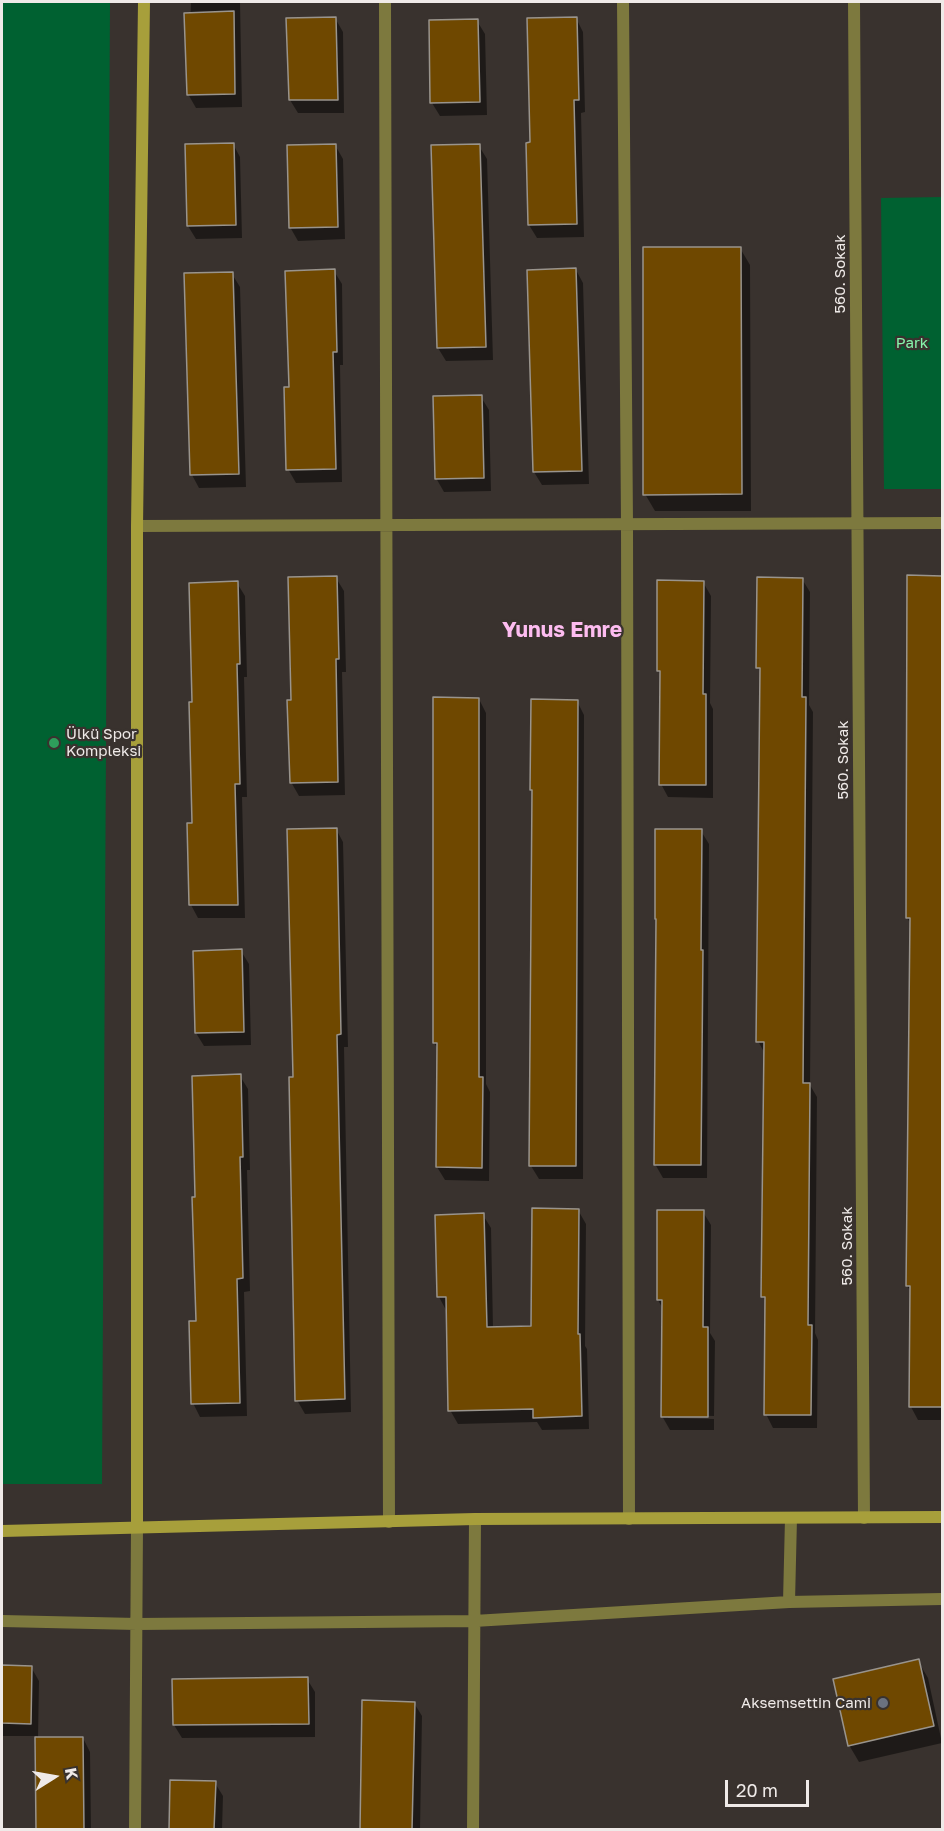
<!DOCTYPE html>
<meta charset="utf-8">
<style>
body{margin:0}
#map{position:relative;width:944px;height:1831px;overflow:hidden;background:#39322e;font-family:"Golos Text",sans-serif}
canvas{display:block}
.frame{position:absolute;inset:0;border:3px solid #efeae8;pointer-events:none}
.north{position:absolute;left:24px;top:1747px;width:60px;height:60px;-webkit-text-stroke:4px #39322e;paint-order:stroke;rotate:79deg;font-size:16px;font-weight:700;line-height:24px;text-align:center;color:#efeae8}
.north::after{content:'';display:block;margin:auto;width:21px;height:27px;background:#efeae8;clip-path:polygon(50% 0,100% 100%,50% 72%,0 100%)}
.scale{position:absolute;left:725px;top:1780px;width:84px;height:27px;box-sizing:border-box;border:3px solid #efeae8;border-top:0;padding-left:8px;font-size:18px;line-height:21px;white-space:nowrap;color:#efeae8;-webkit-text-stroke:4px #39322e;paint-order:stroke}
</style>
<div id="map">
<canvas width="944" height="1831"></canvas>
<div class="frame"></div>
<div class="north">K</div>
<div class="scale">20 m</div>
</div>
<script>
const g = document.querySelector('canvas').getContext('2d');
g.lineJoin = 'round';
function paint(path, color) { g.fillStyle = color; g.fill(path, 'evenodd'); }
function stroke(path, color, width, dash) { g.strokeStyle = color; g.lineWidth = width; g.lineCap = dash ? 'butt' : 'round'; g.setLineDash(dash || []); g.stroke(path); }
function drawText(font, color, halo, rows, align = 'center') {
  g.font = font + ' "Golos Text",sans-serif'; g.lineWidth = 4.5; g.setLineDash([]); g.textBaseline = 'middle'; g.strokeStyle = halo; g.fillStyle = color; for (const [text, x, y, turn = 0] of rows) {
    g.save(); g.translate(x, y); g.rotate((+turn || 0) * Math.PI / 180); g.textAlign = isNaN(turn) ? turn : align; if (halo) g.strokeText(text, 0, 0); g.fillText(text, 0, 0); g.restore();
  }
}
const green = new Path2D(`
 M 2,2 L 110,2 L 102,1484 L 2,1484 Z
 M 942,197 L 942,489 L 884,489 L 881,198 Z`);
const shadow = new Path2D(`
 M 191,2 L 240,2 L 242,107 L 196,108 L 188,94 Z
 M 335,18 L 343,32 L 344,113 L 298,113 L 290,100 L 288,20 Z
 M 576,18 L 583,32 L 585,112 L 581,113 L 584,237 L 537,238 L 529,225 L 532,144 Z
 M 477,21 L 485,34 L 487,115 L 440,116 L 432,103 Z
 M 233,144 L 240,157 L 242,238 L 196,239 L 188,226 L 186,145 Z
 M 335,145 L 343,159 L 345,239 L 298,241 L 290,227 Z
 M 479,146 L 487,159 L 493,360 L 446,361 L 438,348 Z
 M 740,248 L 750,265 L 751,511 L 655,511 L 645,494 Z
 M 576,270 L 583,283 L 589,484 L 542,485 L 534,472 Z
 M 334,271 L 342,284 L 343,365 L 340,365 L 342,482 L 296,483 L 288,469 L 290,388 Z
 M 232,274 L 240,287 L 246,487 L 199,488 L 192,475 L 186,275 Z
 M 481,397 L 489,410 L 491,491 L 444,492 L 436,478 Z
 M 908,577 L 942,577 L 942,1420 L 918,1420 L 911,1407 L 912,1293 L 907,1286 L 911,924 L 907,918 Z
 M 336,578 L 344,591 L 346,672 L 342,672 L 345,795 L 299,796 L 291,782 L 292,701 Z
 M 802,579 L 810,592 L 809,705 L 813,712 L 810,1085 L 817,1097 L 815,1333 L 818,1340 L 817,1428 L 773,1428 L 766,1414 L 766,1302 L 763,1296 L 765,1054 L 758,1041 L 761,674 L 758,667 Z
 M 703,582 L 711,596 L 710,703 L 713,709 L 713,798 L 668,797 L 661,784 L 662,677 L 658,671 Z
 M 237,583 L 245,596 L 247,677 L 244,677 L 247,797 L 242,797 L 245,918 L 198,918 L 191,905 L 189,825 L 193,824 L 193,703 Z
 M 479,699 L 486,713 L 486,1084 L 490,1092 L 489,1181 L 445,1180 L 437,1167 L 438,1049 L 434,1043 Z
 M 577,701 L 584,715 L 583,1179 L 539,1179 L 531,1166 Z
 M 336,829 L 343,842 L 348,1047 L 344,1047 L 351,1412 L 305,1414 L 297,1400 L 294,1078 Z
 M 701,831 L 709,844 L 707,1178 L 663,1178 L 655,1164 Z
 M 241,951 L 249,964 L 251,1045 L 204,1046 L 196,1033 Z
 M 240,1076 L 248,1089 L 250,1170 L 247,1170 L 250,1291 L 244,1292 L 247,1416 L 200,1417 L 193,1403 L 197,1322 Z
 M 578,1210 L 586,1224 L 585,1346 L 587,1349 L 589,1429 L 542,1430 L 537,1422 L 458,1424 L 450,1410 L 446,1310 L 439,1297 L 483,1215 L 491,1228 L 493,1328 L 533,1327 Z
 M 703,1212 L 711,1225 L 710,1333 L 715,1341 L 714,1416 L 668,1415 L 668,1418 L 714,1419 L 714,1430 L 670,1430 L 662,1416 L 663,1309 L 658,1300 Z
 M 918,1661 L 928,1678 L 942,1743 L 859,1762 L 849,1745 Z
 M 2,1667 L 31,1667 L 39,1681 L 38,1739 L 83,1738 L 90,1752 L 91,1830 L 38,1830 L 37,1736 L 2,1736 Z
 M 307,1679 L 315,1692 L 315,1737 L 182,1738 L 174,1725 Z
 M 414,1703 L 422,1716 L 420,1830 L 361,1830 Z
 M 215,1783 L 223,1796 L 222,1830 L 171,1830 Z`);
const building = new Path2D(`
 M 234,11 L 235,94 L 187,95 L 184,13 Z
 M 336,17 L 338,100 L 289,100 L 286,18 Z
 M 577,17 L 579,100 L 574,100 L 577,224 L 528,225 L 526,143 L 530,142 L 527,18 Z
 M 478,19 L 480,102 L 430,103 L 429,20 Z
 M 234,143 L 236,225 L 187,226 L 185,144 Z
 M 336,144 L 338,227 L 289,228 L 287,145 Z
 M 480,144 L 486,347 L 437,348 L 431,145 Z
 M 643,247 L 741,247 L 742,494 L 643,495 Z
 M 576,268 L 582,471 L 533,472 L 527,270 Z
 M 335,269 L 337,352 L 333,352 L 336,469 L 286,470 L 284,387 L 289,387 L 285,271 Z
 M 233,272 L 239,474 L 190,475 L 184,273 Z
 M 482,395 L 484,478 L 435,479 L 433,396 Z
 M 907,575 L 942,576 L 942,1407 L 909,1407 L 910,1286 L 906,1286 L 910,918 L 906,918 Z
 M 337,576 L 339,659 L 336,659 L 338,782 L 290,783 L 287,700 L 291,700 L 288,577 Z
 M 757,577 L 803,578 L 802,697 L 806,697 L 803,1083 L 810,1083 L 808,1325 L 812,1325 L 811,1415 L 764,1415 L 765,1297 L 761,1297 L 764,1042 L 756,1042 L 760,668 L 756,668 Z
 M 657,580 L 704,581 L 703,694 L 706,694 L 706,785 L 659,785 L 660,671 L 657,671 Z
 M 238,581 L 240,664 L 237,664 L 240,784 L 235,784 L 238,905 L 189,905 L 187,823 L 192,823 L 189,702 L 192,702 L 189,583 Z
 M 433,697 L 479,698 L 479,1077 L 483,1077 L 482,1168 L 436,1167 L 437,1043 L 433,1043 Z
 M 531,699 L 578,700 L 576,1166 L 529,1166 L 532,790 L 530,790 Z
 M 337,828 L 341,1034 L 337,1035 L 345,1399 L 295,1401 L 289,1077 L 293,1077 L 287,829 Z
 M 655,829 L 702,829 L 701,950 L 703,950 L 701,1165 L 654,1165 L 656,919 L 655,919 Z
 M 242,949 L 244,1032 L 195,1033 L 193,951 Z
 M 241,1074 L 243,1157 L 240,1157 L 243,1278 L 237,1279 L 240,1403 L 191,1404 L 189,1321 L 196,1321 L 192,1197 L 195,1197 L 192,1076 Z
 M 532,1208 L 579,1209 L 578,1334 L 580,1334 L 582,1416 L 533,1418 L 533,1409 L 448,1411 L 446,1297 L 437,1297 L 435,1215 L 484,1213 L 487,1327 L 531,1326 Z
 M 657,1210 L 704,1210 L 703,1327 L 708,1327 L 708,1417 L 661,1417 L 662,1300 L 657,1300 Z
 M 919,1659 L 934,1726 L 848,1746 L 833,1679 Z
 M 2,1665 L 32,1666 L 31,1724 L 2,1723 Z
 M 308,1677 L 309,1724 L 173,1725 L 172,1679 Z
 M 362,1700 L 415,1702 L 412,1830 L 360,1830 Z
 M 35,1737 L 83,1737 L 84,1830 L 36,1830 Z
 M 170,1780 L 216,1781 L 214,1830 L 169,1830 Z`);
const street = new Path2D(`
 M 385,2 L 389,1522
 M 623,2 L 627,524 L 629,1519
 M 854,2 L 864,1518
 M 137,526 L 942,523
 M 789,1602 L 791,1518
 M 2,1621 L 137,1624 L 474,1621 L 789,1602 L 942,1599
 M 135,1830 L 137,1527
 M 473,1830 L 475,1519`);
const secondary = new Path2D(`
 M 137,1527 L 137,526 L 144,2
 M 2,1531 L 475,1519 L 942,1517`);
const markers = [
 [54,743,6,"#2e9e5b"],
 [883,1703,6,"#6b7280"]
];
const streetNames = [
 ["560. Sokak",840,274,-90],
 ["560. Sokak",843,760,-90],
 ["560. Sokak",847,1246,-90]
];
const parkNames = [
 ["Park",912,343]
];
const poiNames = [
 ["Ülkü Spor",66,734],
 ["Kompleksi",66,751],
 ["Aksemsettin Cami",871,1703,"right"]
];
const districtNames = [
 ["Yunus Emre",562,630]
];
paint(green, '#006131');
paint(shadow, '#0007');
paint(building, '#6f4800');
stroke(building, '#99948d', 1.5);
stroke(street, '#7d793e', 12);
stroke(secondary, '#a79f3b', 12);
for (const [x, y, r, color] of markers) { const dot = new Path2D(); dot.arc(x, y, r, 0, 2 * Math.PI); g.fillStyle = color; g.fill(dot); stroke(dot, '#39322e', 2); }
drawText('15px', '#efeae8', '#39322e', streetNames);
drawText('15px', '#86f6ac', '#39322e', parkNames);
drawText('15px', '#efeae8', '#39322e', poiNames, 'left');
drawText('bold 21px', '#fdbcf0', '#39322e', districtNames);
</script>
